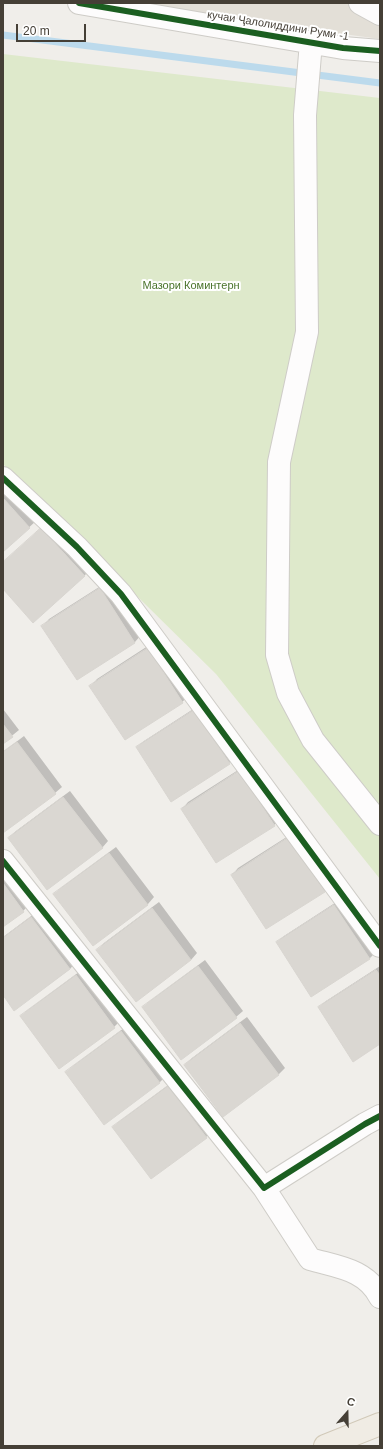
<!DOCTYPE html>
<meta charset="utf-8">
<style>
body{margin:0}
#map{position:relative;width:383px;height:1449px;overflow:hidden;background:#f0eeea;font-family:Helvetica,sans-serif}
canvas{display:block}
.frame{position:absolute;inset:0;border:4px solid #453f36;pointer-events:none}
.north{position:absolute;left:327px;top:1393px;width:40px;height:40px;-webkit-text-stroke:3px #fff;paint-order:stroke;rotate:20deg;font-size:11px;font-weight:700;line-height:16px;text-align:center;color:#453f36}
.north::after{content:'';display:block;margin:auto;width:14px;height:18px;background:#453f36;clip-path:polygon(50% 0,100% 100%,50% 72%,0 100%)}
.scale{position:absolute;left:16px;top:24px;width:70px;height:18px;box-sizing:border-box;border:2px solid #453f36;border-top:0;padding-left:5px;font-size:12px;line-height:14px;white-space:nowrap;color:#453f36;-webkit-text-stroke:3px #fff;paint-order:stroke}
</style>
<div id="map">
<canvas width="383" height="1449"></canvas>
<div class="frame"></div>
<div class="north">С</div>
<div class="scale">20 m</div>
</div>
<script>
const g = document.querySelector('canvas').getContext('2d');
g.lineJoin = 'round';
function paint(path, color) { g.fillStyle = color; g.fill(path, 'evenodd'); }
function stroke(path, color, width, dash) { g.strokeStyle = color; g.lineWidth = width; g.lineCap = dash ? 'butt' : 'round'; g.setLineDash(dash || []); g.stroke(path); }
function drawText(font, color, halo, rows, align = 'center') {
  g.font = font + ' Helvetica,sans-serif'; g.lineWidth = 4; g.setLineDash([]); g.textBaseline = 'middle'; g.strokeStyle = halo; g.fillStyle = color; for (const [text, x, y, turn = 0] of rows) {
    g.save(); g.translate(x, y); g.rotate((+turn || 0) * Math.PI / 180); g.textAlign = isNaN(turn) ? turn : align; if (halo) g.strokeText(text, 0, 0); g.fillText(text, 0, 0); g.restore();
  }
}
const residential = new Path2D(`
 M 116,3 L 380,3 L 380,39 Z`);
const green = new Path2D(`
 M 3,54 L 380,98 L 380,879 L 216,674 L 3,464 Z`);
const shadow = new Path2D(`
 M 3,484 L 36,521 L 3,551 Z
 M 48,522 L 91,569 L 84,576 L 3,588 L 3,563 Z
 M 107,582 L 141,635 L 135,642 L 77,679 L 43,626 L 49,619 Z
 M 154,642 L 189,696 L 182,702 L 91,686 L 97,679 Z
 M 201,704 L 236,757 L 229,763 L 137,747 L 144,741 Z
 M 3,709 L 19,730 L 3,743 Z
 M 24,736 L 62,787 L 55,793 L 3,832 L 3,752 Z
 M 246,765 L 281,819 L 274,825 L 182,809 L 188,802 Z
 M 70,791 L 108,841 L 102,848 L 9,838 L 16,831 Z
 M 296,831 L 331,884 L 324,891 L 232,875 L 238,868 Z
 M 116,847 L 154,897 L 148,904 L 93,945 L 55,894 L 61,888 Z
 M 3,868 L 30,904 L 23,911 L 3,926 Z
 M 341,899 L 376,952 L 369,959 L 277,942 L 284,936 Z
 M 159,902 L 197,953 L 191,960 L 98,950 L 104,943 Z
 M 38,911 L 76,962 L 70,969 L 15,1009 L 3,994 L 3,937 Z
 M 205,960 L 243,1011 L 236,1017 L 143,1008 L 150,1001 Z
 M 380,966 L 380,1043 L 319,1007 L 326,1001 Z
 M 83,969 L 121,1020 L 114,1027 L 21,1016 L 28,1010 Z
 M 247,1017 L 285,1068 L 278,1075 L 185,1065 L 192,1058 Z
 M 128,1025 L 166,1076 L 159,1083 L 67,1073 L 73,1066 Z
 M 175,1080 L 213,1131 L 206,1137 L 113,1127 L 120,1121 Z`);
const stream = new Path2D(`
 M 3,35 L 380,83`);
const building = new Path2D(`
 M 3,498 L 30,528 L 3,552 Z
 M 41,528 L 85,576 L 33,623 L 3,589 L 3,562 Z
 M 100,588 L 135,643 L 77,680 L 41,626 Z
 M 148,648 L 183,703 L 125,740 L 89,686 Z
 M 194,710 L 230,764 L 171,802 L 136,747 Z
 M 3,724 L 13,737 L 3,744 Z
 M 17,742 L 56,794 L 3,833 L 3,752 Z
 M 239,771 L 275,826 L 216,863 L 181,809 Z
 M 63,797 L 103,848 L 47,890 L 8,838 Z
 M 289,837 L 325,892 L 266,929 L 231,875 Z
 M 109,853 L 148,905 L 93,946 L 53,894 Z
 M 3,883 L 24,912 L 3,927 Z
 M 334,905 L 370,959 L 311,997 L 276,942 Z
 M 152,908 L 191,960 L 136,1002 L 96,950 Z
 M 31,917 L 70,969 L 14,1011 L 3,995 L 3,938 Z
 M 198,966 L 237,1018 L 181,1060 L 142,1007 Z
 M 376,970 L 380,975 L 380,1044 L 353,1062 L 318,1007 Z
 M 76,975 L 115,1028 L 59,1069 L 20,1016 Z
 M 240,1023 L 279,1075 L 223,1117 L 184,1065 Z
 M 121,1031 L 160,1083 L 104,1125 L 65,1072 Z
 M 168,1086 L 207,1138 L 151,1179 L 112,1127 Z`);
const minor = new Path2D(`
 M 79,3 L 343,48 L 380,51
 M 360,3 L 380,14
 M 311,42 L 305,115 L 307,332 L 279,462 L 277,655 L 288,693 L 313,740 L 380,824
 M 3,478 L 77,547 L 121,594 L 380,946
 M 3,861 L 264,1188 L 310,1259 C 337,1267 366,1269 380,1297
 M 264,1188 L 365,1124 L 380,1116`);
const major = new Path2D(`
 M 325,1446 L 380,1424`);
const cycleway = new Path2D(`
 M 79,3 L 343,48 L 380,51
 M 3,478 L 77,547 L 121,594 L 380,946
 M 3,861 L 264,1188 L 365,1124 L 380,1116`);
const streetNames = [
 ["кучаи Ҷалолиддини Руми -1",278,26,9]
];
const parkNames = [
 ["Мазори Коминтерн",191,286]
];
paint(residential, '#e3dfd7');
paint(green, '#dee9cb');
paint(shadow, '#0003');
stroke(stream, '#bcdaec', 7);
paint(building, '#dad7d2');
stroke(building, '#d8d5d0', 1);
stroke(minor, '#ceccc7', 24);
stroke(major, '#d1c9b8', 24);
stroke(minor, '#fdfcfc', 22);
stroke(major, '#f0ece4', 22);
stroke(cycleway, '#1b5e20', 6);
drawText('11px', '#453f36', '#fff', streetNames);
drawText('11px', '#4a742c', '#fff', parkNames);
</script>
